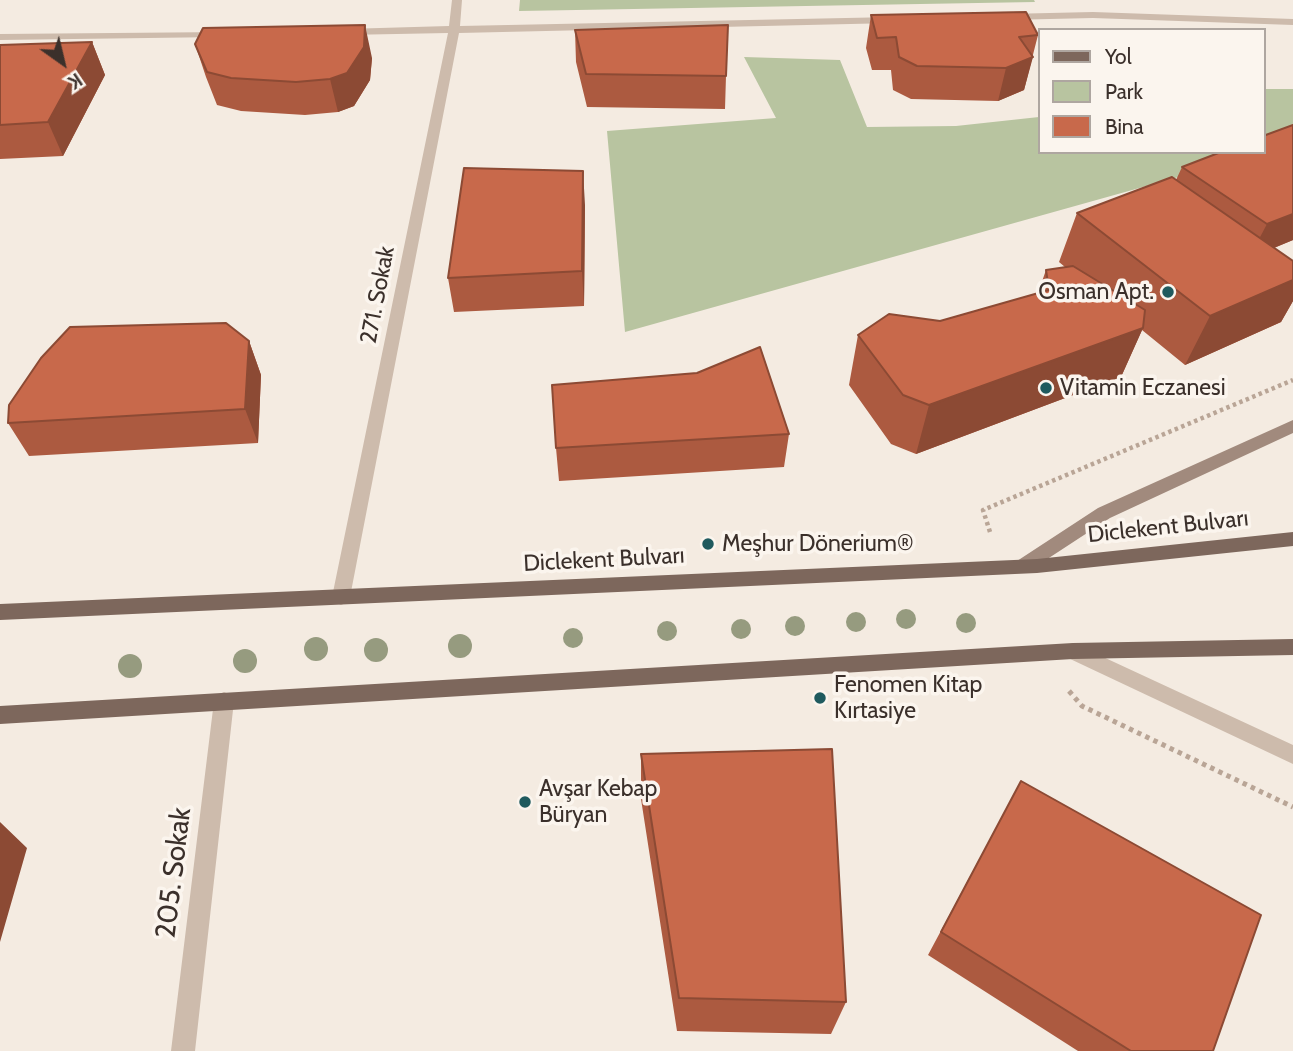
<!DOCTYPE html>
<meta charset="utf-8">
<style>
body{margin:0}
#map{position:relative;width:1293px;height:1051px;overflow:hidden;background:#f4ebe1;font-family:Cabin,sans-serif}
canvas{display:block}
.legend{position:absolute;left:1038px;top:28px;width:228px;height:126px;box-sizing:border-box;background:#fbf5ee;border:2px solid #aea6a0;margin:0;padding:9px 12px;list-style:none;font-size:21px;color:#3b302b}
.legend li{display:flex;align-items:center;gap:14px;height:35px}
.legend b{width:35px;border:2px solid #aea6a0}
.north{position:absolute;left:28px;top:28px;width:70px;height:70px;-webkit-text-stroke:5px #fbf5ee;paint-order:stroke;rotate:146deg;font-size:19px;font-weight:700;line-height:28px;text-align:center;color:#3b302b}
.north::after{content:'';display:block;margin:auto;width:24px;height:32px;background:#3b302b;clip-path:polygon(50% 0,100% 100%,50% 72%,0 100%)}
</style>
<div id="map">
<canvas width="1293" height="1051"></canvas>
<ul class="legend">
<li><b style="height:9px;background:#7d675c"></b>Yol</li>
<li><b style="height:19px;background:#b8c4a0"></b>Park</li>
<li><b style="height:19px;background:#c8694b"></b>Bina</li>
</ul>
<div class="north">K</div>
</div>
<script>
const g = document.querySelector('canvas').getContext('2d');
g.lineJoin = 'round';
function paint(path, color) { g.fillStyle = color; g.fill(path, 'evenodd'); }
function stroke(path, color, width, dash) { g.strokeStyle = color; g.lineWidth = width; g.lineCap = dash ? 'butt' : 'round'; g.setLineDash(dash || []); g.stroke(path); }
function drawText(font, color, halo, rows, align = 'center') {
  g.font = font + ' Cabin,sans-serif'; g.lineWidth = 7; g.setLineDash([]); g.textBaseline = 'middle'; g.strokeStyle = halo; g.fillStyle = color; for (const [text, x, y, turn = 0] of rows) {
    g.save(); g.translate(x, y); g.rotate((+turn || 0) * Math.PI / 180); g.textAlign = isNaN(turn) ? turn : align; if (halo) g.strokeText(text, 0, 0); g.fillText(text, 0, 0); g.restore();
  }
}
const green = new Path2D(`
 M 520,0 L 1034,0 L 1035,2 L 519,11 Z
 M 744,57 L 840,60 L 867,127 L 956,126 L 1039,117 L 1039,152 L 1263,152 L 1263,89 L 1293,89 L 1293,145 L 625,332 L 607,131 L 776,118 Z`);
const pathFar1 = new Path2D(`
 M 990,532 L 983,510 L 1293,380`);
const path = new Path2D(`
 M 1069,691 L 1082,706 L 1293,807`);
const street = new Path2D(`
 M 452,0 L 462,0 L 460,26 L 894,17 L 900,20 L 894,23 L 459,33 L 350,597 L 348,602 L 341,605 L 334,602 L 332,597 L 448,33 L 345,35 L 339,32 L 345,29 L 449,26 Z
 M 1093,12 L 1293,19 L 1293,25 L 1093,18 L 1006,20 L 1000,17 L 1006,14 Z
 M 226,32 L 226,36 L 222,37 L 0,40 L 0,34 Z
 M 1073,643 L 1293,745 L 1293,764 L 1066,657 L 1063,651 L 1066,645 Z
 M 224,692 L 231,695 L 234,701 L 195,1051 L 171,1051 L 214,701 L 217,695 Z`);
const secondary = new Path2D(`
 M 1293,420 L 1293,433 L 1110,518 L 1029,571 L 1017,571 L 1014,566 L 1017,561 L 1098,508 Z`);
const primary = new Path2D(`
 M 1293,532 L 1293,546 L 1037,573 L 0,620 L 0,604 L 1037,559 Z
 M 1293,639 L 1293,655 L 1073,659 L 0,724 L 0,706 L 1073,643 Z`);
const trees = [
 [906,619,10],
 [856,622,10],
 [966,623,10],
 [795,626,10],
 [741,629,10],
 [667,631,10],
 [573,638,10],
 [460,646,12],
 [316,649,12],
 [376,650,12],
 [245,661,12],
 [130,666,12]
];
const wall = new Path2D(`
 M 871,15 L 1038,35 L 1024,90 L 998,101 L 911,99 L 893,90 L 891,70 L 872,70 L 866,48 Z
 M 575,30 L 726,76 L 725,109 L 587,107 L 576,62 Z
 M 92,42 L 105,75 L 63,156 L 0,159 L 0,45 Z
 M 195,44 L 372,58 L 370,80 L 354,106 L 338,112 L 305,115 L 241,111 L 217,105 L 206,77 Z
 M 1293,125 L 1293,240 L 1274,248 L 1293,261 L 1293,301 L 1281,322 L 1185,365 L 1142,330 L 1121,377 L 916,454 L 891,444 L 849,385 L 858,335 L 940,321 L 1038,293 L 1046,270 L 1065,267 L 1059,262 L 1077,213 L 1176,180 L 1182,167 Z
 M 585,205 L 584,306 L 454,312 L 448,278 Z
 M 249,341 L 261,375 L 258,443 L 29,456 L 8,423 Z
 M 697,373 L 789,434 L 784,467 L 559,481 L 556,448 Z
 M 641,754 L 846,1002 L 831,1034 L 677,1031 L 641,799 Z
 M 1021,781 L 1213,1051 L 1078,1051 L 928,955 Z`);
const shadedWall = new Path2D(`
 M 365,25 L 372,58 L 370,80 L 354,106 L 338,112 L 330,79 Z
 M 92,42 L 105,75 L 63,156 L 48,122 Z
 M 1033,57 L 1024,90 L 998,101 L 1006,68 Z
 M 583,171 L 585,205 L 584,306 L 582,271 Z
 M 1293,214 L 1293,240 L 1249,258 L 1267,224 Z
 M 1293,280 L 1293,301 L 1281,322 L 1185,365 L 1210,316 Z
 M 1143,328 L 1121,377 L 916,454 L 929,405 Z
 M 249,341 L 261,375 L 258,443 L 245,409 Z
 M 0,822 L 27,848 L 0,942 Z`);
const building = new Path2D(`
 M 1026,12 L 1038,35 L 1019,37 L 1033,57 L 1006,68 L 917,66 L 899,57 L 896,37 L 877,38 L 871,15 Z
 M 365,25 L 364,47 L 347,73 L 330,79 L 296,82 L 231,78 L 207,72 L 195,44 L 203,28 Z
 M 728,25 L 726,76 L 586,74 L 575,30 Z
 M 92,42 L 48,122 L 0,125 L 0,45 Z
 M 1293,125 L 1293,214 L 1267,224 L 1182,167 L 1221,152 L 1263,152 L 1263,136 Z
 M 464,168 L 583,171 L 582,271 L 448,278 Z
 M 1172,177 L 1293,261 L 1293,280 L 1210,316 L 1077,213 Z
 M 1073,266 L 1145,310 L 1143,328 L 929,405 L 903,395 L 858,335 L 889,314 L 940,321 L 1049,290 L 1046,270 Z
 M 226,323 L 249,341 L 245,409 L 8,423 L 9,405 L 41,358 L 70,327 Z
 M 760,347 L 789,434 L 556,448 L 552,385 L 697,373 Z
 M 832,749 L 846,1002 L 679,998 L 641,754 Z
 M 1021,781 L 1261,915 L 1213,1051 L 1131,1051 L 941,932 Z`);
const markers = [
 [1168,292,7,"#1f5a5e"],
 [1046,388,7,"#1f5a5e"],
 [708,544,7,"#1f5a5e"],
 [820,698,7,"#1f5a5e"],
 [525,802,7,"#1f5a5e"]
];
const poiNames = [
 ["Osman Apt.",1154,292,"right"],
 ["Vitamin Eczanesi",1060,388],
 ["Meşhur Dönerium®",722,544],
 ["Fenomen Kitap",834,685],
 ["Kırtasiye",834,711],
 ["Avşar Kebap",539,789],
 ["Büryan",539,815]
];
const streetNames = [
 ["271. Sokak",378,295,-79],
 ["Diclekent Bulvarı",1168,527,-6],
 ["Diclekent Bulvarı",604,560,-3]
];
const nearStreetnames = [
 ["205. Sokak",174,873,-83]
];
paint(green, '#b8c4a0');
stroke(pathFar1, '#b9a596', 4.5, [3.5, 3.5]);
stroke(path, '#b9a596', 5, [4.5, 4.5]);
paint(street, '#cdbbac');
paint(secondary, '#a18a7d');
paint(primary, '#7d675c');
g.fillStyle = '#969b7f';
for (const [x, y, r] of trees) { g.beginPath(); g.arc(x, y, r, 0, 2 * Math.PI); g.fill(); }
paint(wall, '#ac5a40');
paint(shadedWall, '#8c4a34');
paint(building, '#c8694b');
stroke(building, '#8c4a34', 2);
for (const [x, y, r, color] of markers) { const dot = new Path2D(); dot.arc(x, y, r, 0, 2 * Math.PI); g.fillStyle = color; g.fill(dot); stroke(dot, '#fbf5ee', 2.5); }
drawText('23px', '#3b302b', '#fbf5ee', poiNames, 'left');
drawText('23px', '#3b302b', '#fbf5ee', streetNames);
drawText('28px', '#3b302b', '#fbf5ee', nearStreetnames);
</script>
